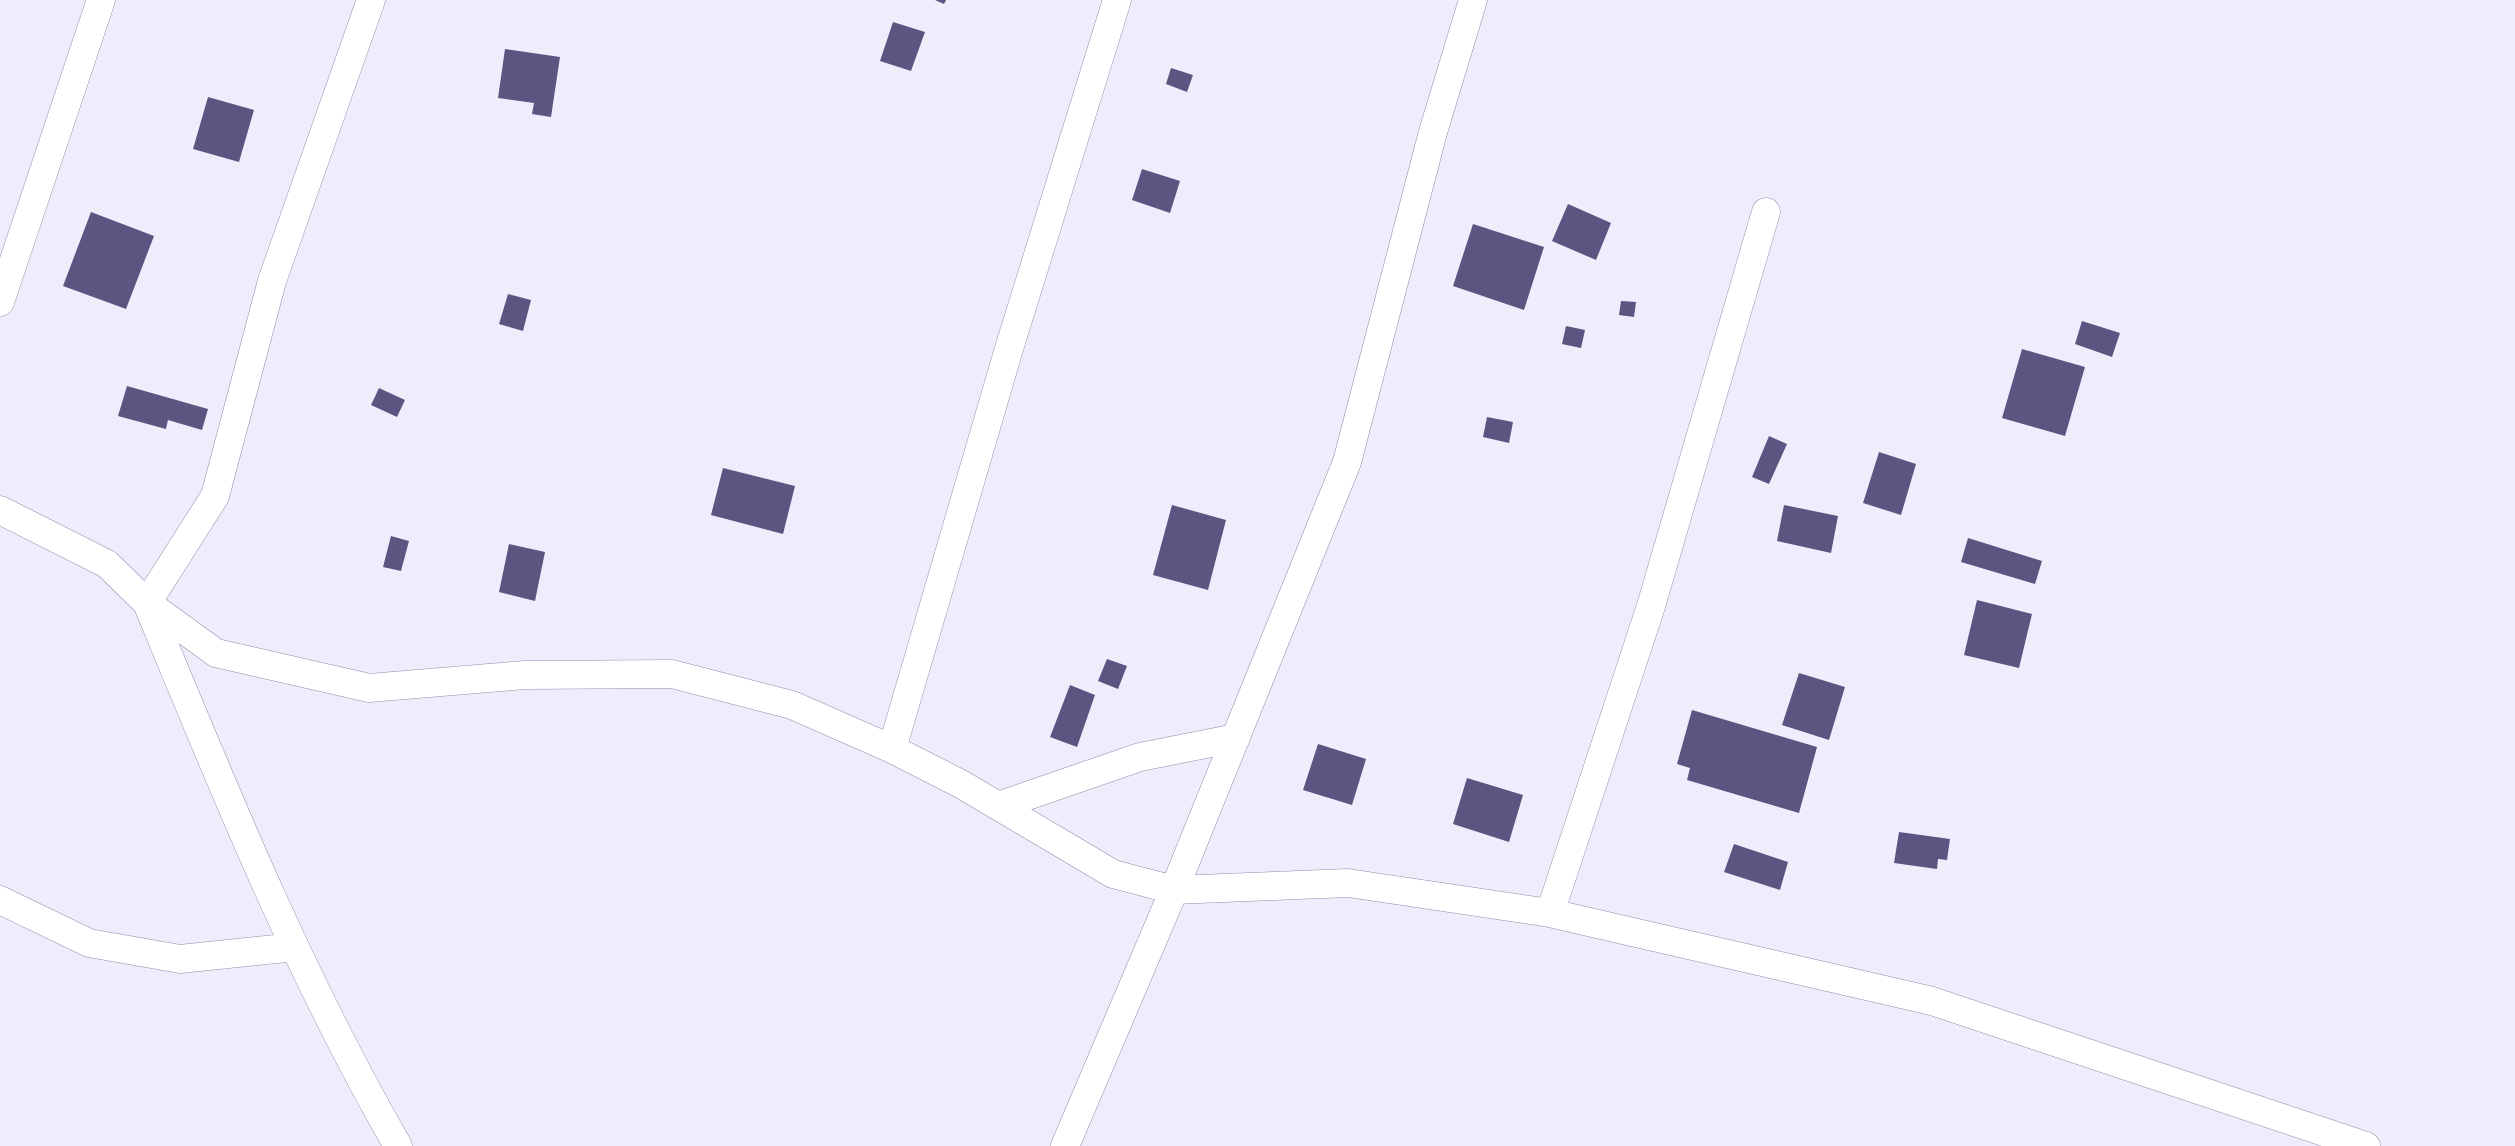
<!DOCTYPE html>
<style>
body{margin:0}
canvas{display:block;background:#efedfb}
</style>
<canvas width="2515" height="1146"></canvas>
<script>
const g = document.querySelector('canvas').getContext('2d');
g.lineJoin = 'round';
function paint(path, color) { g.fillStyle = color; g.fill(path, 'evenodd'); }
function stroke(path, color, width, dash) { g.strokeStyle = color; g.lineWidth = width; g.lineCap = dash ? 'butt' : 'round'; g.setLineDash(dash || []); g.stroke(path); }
const building = new Path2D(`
 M 935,0 L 946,0 L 944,4 Z
 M 893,22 L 925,32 L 911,71 L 880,61 Z
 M 505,49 L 560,57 L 551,117 L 532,114 L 534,103 L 498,98 Z
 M 1171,68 L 1193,75 L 1187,92 L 1166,84 Z
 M 208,97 L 254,110 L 239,162 L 193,149 Z
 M 1142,169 L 1180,181 L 1170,213 L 1132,200 Z
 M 1568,204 L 1611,223 L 1596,260 L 1552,241 Z
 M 91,212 L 154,236 L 126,309 L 63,286 Z
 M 1473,224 L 1544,247 L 1524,310 L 1453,286 Z
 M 508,294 L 531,300 L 523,331 L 499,324 Z
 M 1621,301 L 1636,302 L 1634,317 L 1619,315 Z
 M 2082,321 L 2120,333 L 2112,357 L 2075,344 Z
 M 1566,326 L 1585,330 L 1581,348 L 1562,344 Z
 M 2022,349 L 2085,367 L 2065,436 L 2002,418 Z
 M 127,386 L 208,409 L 202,430 L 168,420 L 166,429 L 118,416 Z
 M 379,388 L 405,400 L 397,417 L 371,405 Z
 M 1487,417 L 1513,422 L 1509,443 L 1483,437 Z
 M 1769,436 L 1787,444 L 1769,484 L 1752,477 Z
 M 1879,452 L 1916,464 L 1901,515 L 1863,503 Z
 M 723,468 L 795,486 L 783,534 L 711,515 Z
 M 1172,505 L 1226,520 L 1208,590 L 1153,575 Z
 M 1784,505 L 1838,516 L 1831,553 L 1777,541 Z
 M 391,536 L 409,541 L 401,571 L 383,567 Z
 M 1968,538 L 2042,561 L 2035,584 L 1961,562 Z
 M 509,544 L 545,552 L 535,601 L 499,592 Z
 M 1977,600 L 2032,614 L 2019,668 L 1964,655 Z
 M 1107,659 L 1127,666 L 1118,689 L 1098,681 Z
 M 1799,673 L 1845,687 L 1829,740 L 1782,725 Z
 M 1070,685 L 1095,695 L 1077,747 L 1050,737 Z
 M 1692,710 L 1817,747 L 1799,813 L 1687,780 L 1690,768 L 1677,764 Z
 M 1318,744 L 1366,759 L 1352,805 L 1303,790 Z
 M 1467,778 L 1523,795 L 1509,842 L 1453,824 Z
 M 1899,832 L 1950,839 L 1947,860 L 1938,859 L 1937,869 L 1894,863 Z
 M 1734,844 L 1788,862 L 1780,890 L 1724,872 Z`);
const street = new Path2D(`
 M 371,0 L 272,281 L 215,496 L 147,603 C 223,787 298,973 398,1146
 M 0,302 L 101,0
 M 0,510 L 107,564 L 147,603 L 216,653 L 369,688 L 525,675 L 672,674 L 792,705 L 892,749 L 961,784 L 1113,874 L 1174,890 L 1348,883 L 1550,913 L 1932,1001 L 2366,1146
 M 892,749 L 1008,352 L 1117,0
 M 998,806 L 1140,757 L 1236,738
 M 0,900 L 89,943 L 180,959 L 295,947
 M 1550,913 L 1651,606 L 1766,212
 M 1065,1146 L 1174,890 L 1347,462 L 1433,132 L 1473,0`);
paint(building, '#5e5482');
stroke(street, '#928cad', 29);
stroke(street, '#fff', 28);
</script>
